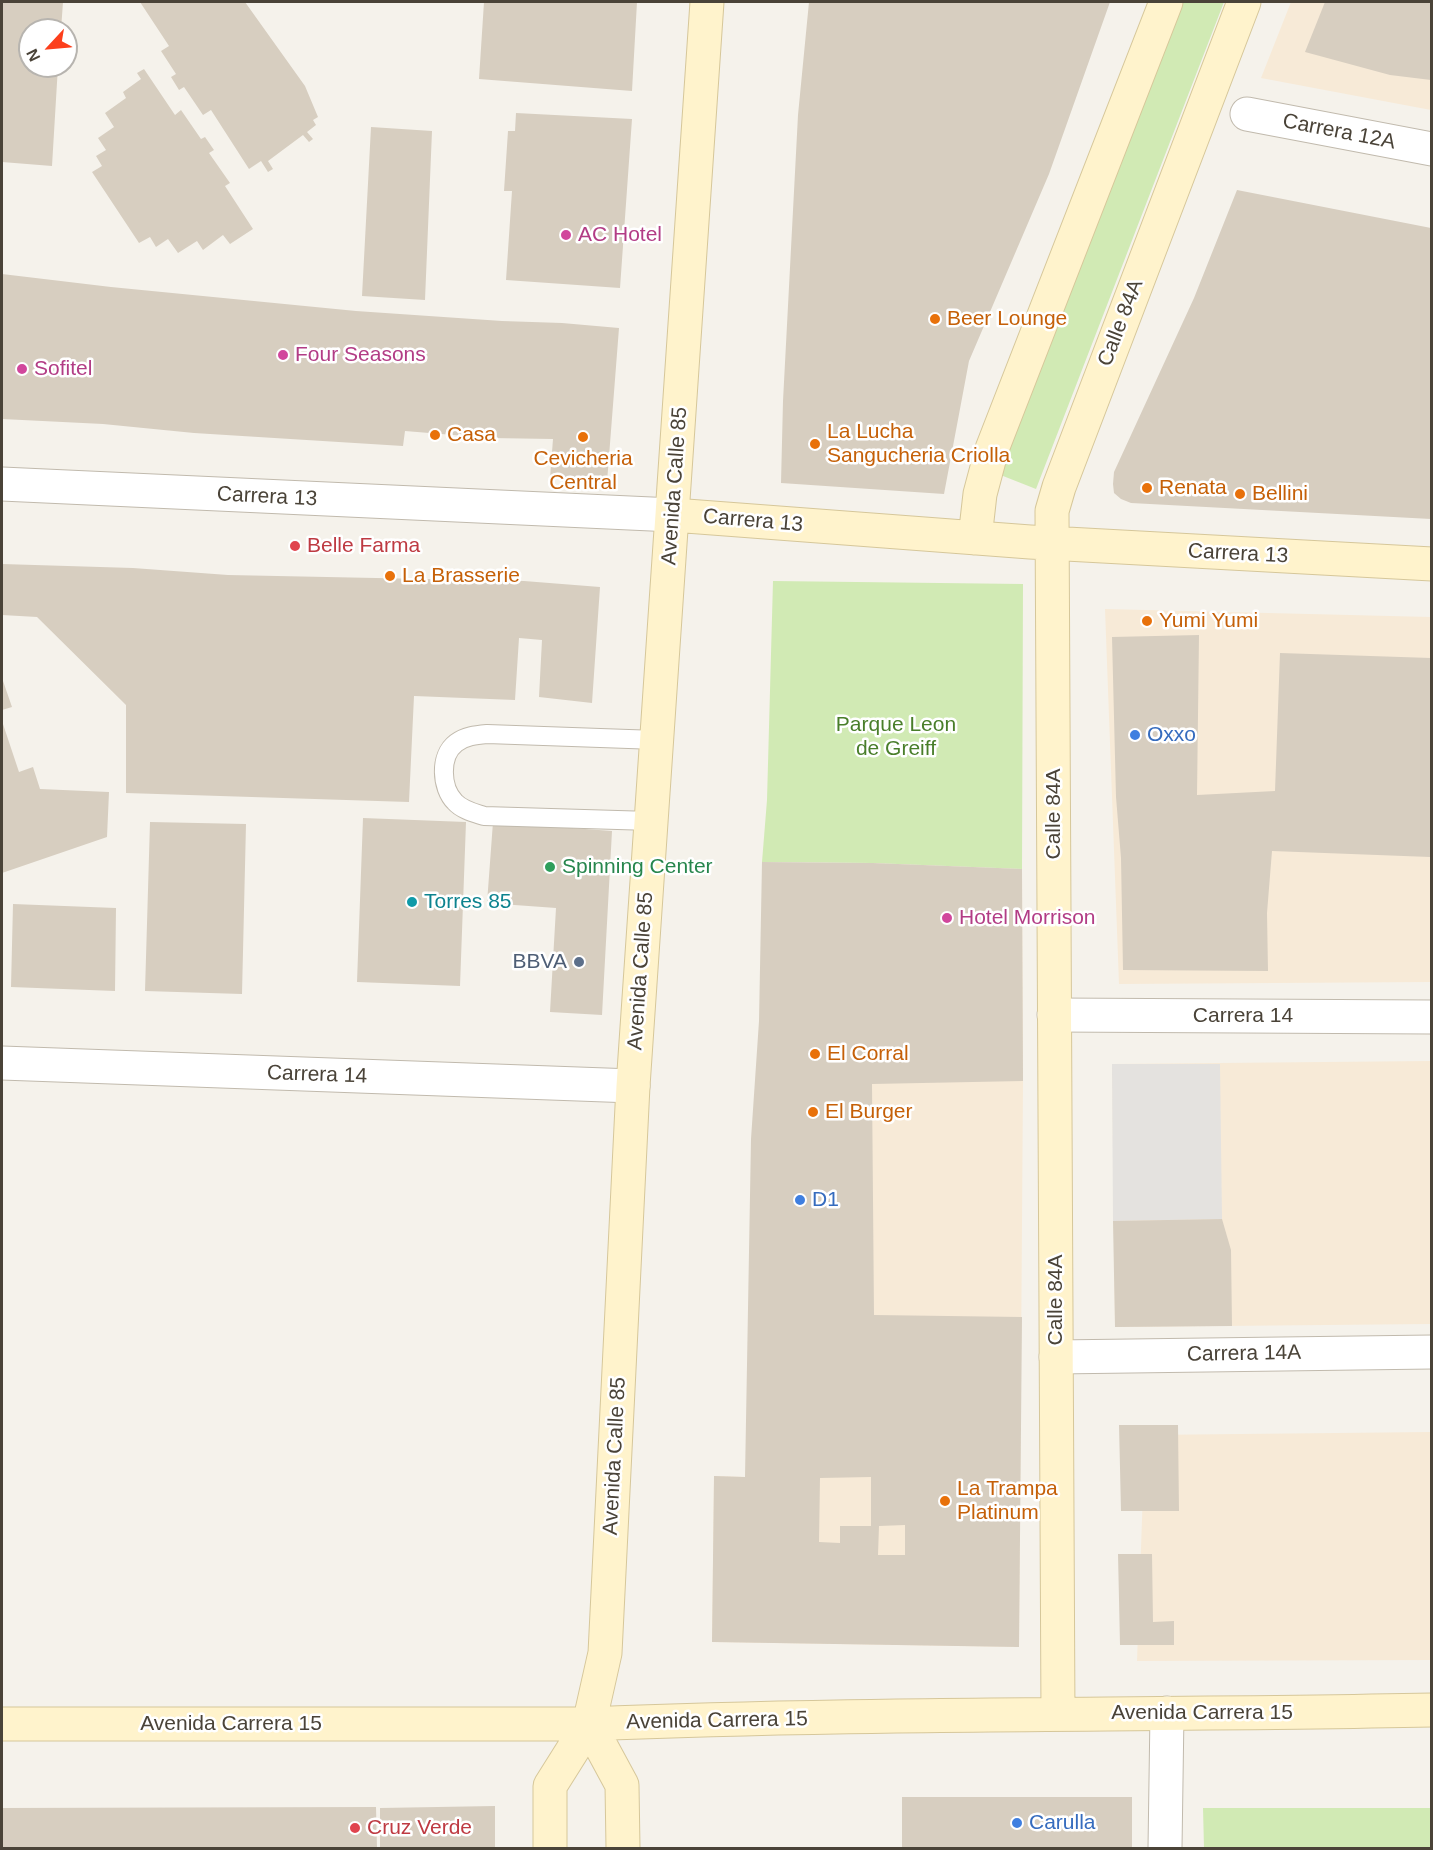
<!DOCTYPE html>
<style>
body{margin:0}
#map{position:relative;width:1433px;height:1850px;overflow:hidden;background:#f5f2eb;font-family:Helvetica,sans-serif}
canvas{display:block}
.frame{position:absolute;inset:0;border:3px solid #4a4338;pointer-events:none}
.north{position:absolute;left:18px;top:18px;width:60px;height:60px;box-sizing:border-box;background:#fff;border:2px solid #b7b4af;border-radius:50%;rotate:244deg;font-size:16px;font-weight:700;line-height:24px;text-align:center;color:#4a4338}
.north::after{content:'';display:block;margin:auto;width:21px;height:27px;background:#fc3f1c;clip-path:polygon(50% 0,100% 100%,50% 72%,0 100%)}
</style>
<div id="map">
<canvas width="1433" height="1850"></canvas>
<div class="frame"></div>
<div class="north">N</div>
</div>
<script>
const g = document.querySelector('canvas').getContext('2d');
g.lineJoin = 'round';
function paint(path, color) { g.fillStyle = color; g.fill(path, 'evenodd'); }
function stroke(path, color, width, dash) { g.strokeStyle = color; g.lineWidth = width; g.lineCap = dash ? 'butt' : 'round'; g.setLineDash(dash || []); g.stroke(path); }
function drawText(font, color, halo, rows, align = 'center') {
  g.font = font + ' Helvetica,sans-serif'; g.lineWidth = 5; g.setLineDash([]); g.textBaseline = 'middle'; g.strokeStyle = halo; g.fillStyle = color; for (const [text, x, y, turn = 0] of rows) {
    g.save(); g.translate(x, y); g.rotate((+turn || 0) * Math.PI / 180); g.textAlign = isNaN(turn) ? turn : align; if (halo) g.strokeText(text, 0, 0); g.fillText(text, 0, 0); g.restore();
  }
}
const commercial = new Path2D(`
 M 1291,2 L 1431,2 L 1431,110 L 1261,78 Z
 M 1105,609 L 1431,617 L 1431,982 L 1119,984 Z
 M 872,863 L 1022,869 L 1023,1081 L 1019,1647 L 712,1642 L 714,1476 L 745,1477 Z
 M 1431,1061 L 1431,1324 L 1115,1327 L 1112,1064 Z
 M 1431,1432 L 1431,1660 L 1137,1661 L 1145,1435 Z`);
const green = new Path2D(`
 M 1181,2 L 1224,2 L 1036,489 L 998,474 Z
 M 773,581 L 1023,584 L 1022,869 L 872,863 L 762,862 L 767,800 Z
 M 1203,1808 L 1431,1808 L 1431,1848 L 1204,1848 Z`);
const parking = new Path2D(`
 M 1112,1064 L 1220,1064 L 1222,1219 L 1113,1221 Z`);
const building = new Path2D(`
 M 2,2 L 63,2 L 61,30 L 30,30 L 30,66 L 58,66 L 52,166 L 2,162 Z
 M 140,2 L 245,2 L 305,86 L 318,117 L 313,120 L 316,125 L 307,132 L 313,139 L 309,142 L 303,135 L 268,161 L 273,169 L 268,172 L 261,161 L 249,169 L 211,110 L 203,115 L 184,87 L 179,90 L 171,77 L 176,74 L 161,51 L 169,46 Z
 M 484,2 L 637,2 L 632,91 L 479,79 Z
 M 809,2 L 1110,2 L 1049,174 L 969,361 L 944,494 L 781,483 L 783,401 L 798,115 Z
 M 1325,2 L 1431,2 L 1431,80 L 1390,75 L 1305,52 Z
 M 144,69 L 175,115 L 181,110 L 201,139 L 205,137 L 214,150 L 209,153 L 230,183 L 225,186 L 253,229 L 230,244 L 223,235 L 203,250 L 197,241 L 178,253 L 168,239 L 156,247 L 150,237 L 139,243 L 92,172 L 102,166 L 96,156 L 106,150 L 98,138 L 114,127 L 105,113 L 126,98 L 123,92 L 141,79 L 137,73 Z
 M 516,113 L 632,119 L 620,288 L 506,280 L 512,191 L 504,191 L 508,131 L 515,131 Z
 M 371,127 L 432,131 L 425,300 L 362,296 Z
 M 1237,190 L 1431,228 L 1431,519 L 1131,503 L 1121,499 L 1114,493 L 1113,484 L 1114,472 L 1194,298 Z
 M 2,274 L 111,287 L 356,311 L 502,321 L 562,323 L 619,328 L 607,482 L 550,478 L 553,439 L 490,438 L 405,431 L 403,446 L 194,433 L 103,424 L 2,419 Z
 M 2,564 L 133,568 L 228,575 L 524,581 L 600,587 L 592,703 L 539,697 L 542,640 L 519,638 L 515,700 L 414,696 L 409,802 L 126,793 L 126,705 L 37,617 L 2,615 Z
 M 1199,635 L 1197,795 L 1275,791 L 1280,653 L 1431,658 L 1430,857 L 1272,851 L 1267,913 L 1268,971 L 1123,970 L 1121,858 L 1116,797 L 1112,637 Z
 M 2,678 L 12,707 L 2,710 Z
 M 2,721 L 19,772 L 33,767 L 40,789 L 109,792 L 107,837 L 2,873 Z
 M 363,818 L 466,822 L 460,986 L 357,982 Z
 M 150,822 L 246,824 L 242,994 L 145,991 Z
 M 493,822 L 612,831 L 602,1015 L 550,1012 L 556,908 L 487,903 Z
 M 762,862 L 872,863 L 1022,869 L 1023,1081 L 872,1084 L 874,1315 L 1022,1317 L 1019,1647 L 712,1642 L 714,1476 L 745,1477 L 751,1139 L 759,1021 ZM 871,1477 L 871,1526 L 840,1526 L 840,1543 L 819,1542 L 820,1478 ZM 905,1525 L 905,1555 L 878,1555 L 879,1526 Z
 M 13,904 L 116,908 L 115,991 L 11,987 Z
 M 1222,1219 L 1231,1250 L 1232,1326 L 1115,1327 L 1113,1221 Z
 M 1119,1425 L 1178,1425 L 1179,1511 L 1121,1511 Z
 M 1118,1554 L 1152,1554 L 1153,1622 L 1174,1621 L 1174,1645 L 1120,1645 Z
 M 902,1797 L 1132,1797 L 1132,1848 L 902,1848 Z
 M 495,1806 L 495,1848 L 380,1848 L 380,1808 Z
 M 376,1807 L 377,1848 L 2,1848 L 2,1808 Z`);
const lane = new Path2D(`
 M 651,821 L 484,816 C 475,813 462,810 455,802 C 441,788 439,756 456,743 C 465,736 476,735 487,734 L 657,740`);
const street = new Path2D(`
 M 1247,114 L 1432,149
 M 2,484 L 673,515
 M 1054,1015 L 1432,1017
 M 2,1063 L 633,1086
 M 1056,1357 L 1432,1352
 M 1165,1848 L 1167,1713`);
const secondary = new Path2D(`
 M 673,515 L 1030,542 L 1432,564
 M 975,538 L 980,494 L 992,449 L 1166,2
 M 1058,1714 L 1052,511 L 1059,487 L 1244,2
 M 2,1724 L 589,1724 C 870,1712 1151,1716 1432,1710
 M 589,1724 L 622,1785 L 623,1848
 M 550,1848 L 550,1786 L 589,1724 L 605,1653 L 633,1086 L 707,2`);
const markers = [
 [566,235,6,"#d1479c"],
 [935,319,6,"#e8710a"],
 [283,355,6,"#d1479c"],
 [22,369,6,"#d1479c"],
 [435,435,6,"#e8710a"],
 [583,437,6,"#e8710a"],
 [815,444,6,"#e8710a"],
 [1147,488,6,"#e8710a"],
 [1240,494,6,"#e8710a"],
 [295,546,6,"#e0444e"],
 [390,576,6,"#e8710a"],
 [1147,621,6,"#e8710a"],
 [1135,735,6,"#3f7fe0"],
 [550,867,6,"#2e9e5b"],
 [412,902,6,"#0f9aa8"],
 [947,918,6,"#d1479c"],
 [579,962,6,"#5c6f8a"],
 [815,1054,6,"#e8710a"],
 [813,1112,6,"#e8710a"],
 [800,1200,6,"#3f7fe0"],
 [945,1501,6,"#e8710a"],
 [1017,1823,6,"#3f7fe0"],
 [355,1828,6,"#e0444e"]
];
const streetNames = [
 ["Carrera 12A",1339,132,11],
 ["Calle 84A",1121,323,-69],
 ["Avenida Calle 85",675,486,-86],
 ["Carrera 13",267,497,3],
 ["Carrera 13",753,521,5],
 ["Carrera 13",1238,554,3],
 ["Calle 84A",1054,814,-90],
 ["Avenida Calle 85",641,971,-86],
 ["Carrera 14",1243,1016],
 ["Carrera 14",317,1075,2],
 ["Calle 84A",1056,1300,-90],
 ["Carrera 14A",1244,1354,-1],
 ["Avenida Calle 85",615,1456,-87],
 ["Avenida Carrera 15",1202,1713],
 ["Avenida Carrera 15",717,1721,-1],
 ["Avenida Carrera 15",231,1724]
];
const hotelNames = [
 ["AC Hotel",578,235],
 ["Four Seasons",295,355],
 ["Sofitel",34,369],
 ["Hotel Morrison",959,918]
];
const foodNames = [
 ["Beer Lounge",947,319],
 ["La Lucha",827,432],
 ["Sangucheria Criolla",827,456],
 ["Casa",447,435],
 ["Cevicheria",583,459,"center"],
 ["Central",583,483,"center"],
 ["Renata",1159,488],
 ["Bellini",1252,494],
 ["La Brasserie",402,576],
 ["Yumi Yumi",1159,621],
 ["El Corral",827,1054],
 ["El Burger",825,1112],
 ["La Trampa",957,1489],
 ["Platinum",957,1513]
];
const healthNames = [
 ["Belle Farma",307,546],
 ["Cruz Verde",367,1828]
];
const parkNames = [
 ["Parque Leon",896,725],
 ["de Greiff",896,749]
];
const shopNames = [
 ["Oxxo",1147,735],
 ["D1",812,1200],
 ["Carulla",1029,1823]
];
const leisureNames = [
 ["Spinning Center",562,867]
];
const cultureNames = [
 ["Torres 85",424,902]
];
const serviceNames = [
 ["BBVA",567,962]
];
paint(commercial, '#f7ead7');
paint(green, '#d1eab4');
paint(parking, '#e4e2df');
paint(building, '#d7cec0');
stroke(lane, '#c1baad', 20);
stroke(street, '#c1baad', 35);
stroke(secondary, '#d6c79a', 35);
stroke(lane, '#fff', 18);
stroke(street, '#fff', 33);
stroke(secondary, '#fff3cc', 33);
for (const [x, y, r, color] of markers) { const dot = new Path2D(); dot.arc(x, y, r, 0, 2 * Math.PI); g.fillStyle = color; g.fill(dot); stroke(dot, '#fff', 2); }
drawText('21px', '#4a4338', '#fff', streetNames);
drawText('21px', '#b23c85', '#fff', hotelNames, 'left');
drawText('21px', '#c56008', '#fff', foodNames, 'left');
drawText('21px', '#be3a42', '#fff', healthNames, 'left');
drawText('21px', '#497e2a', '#fff', parkNames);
drawText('21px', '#366cbe', '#fff', shopNames, 'left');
drawText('21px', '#27864d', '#fff', leisureNames, 'left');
drawText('21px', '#0d838f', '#fff', cultureNames, 'left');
drawText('21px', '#4e5e75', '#fff', serviceNames, 'right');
</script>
